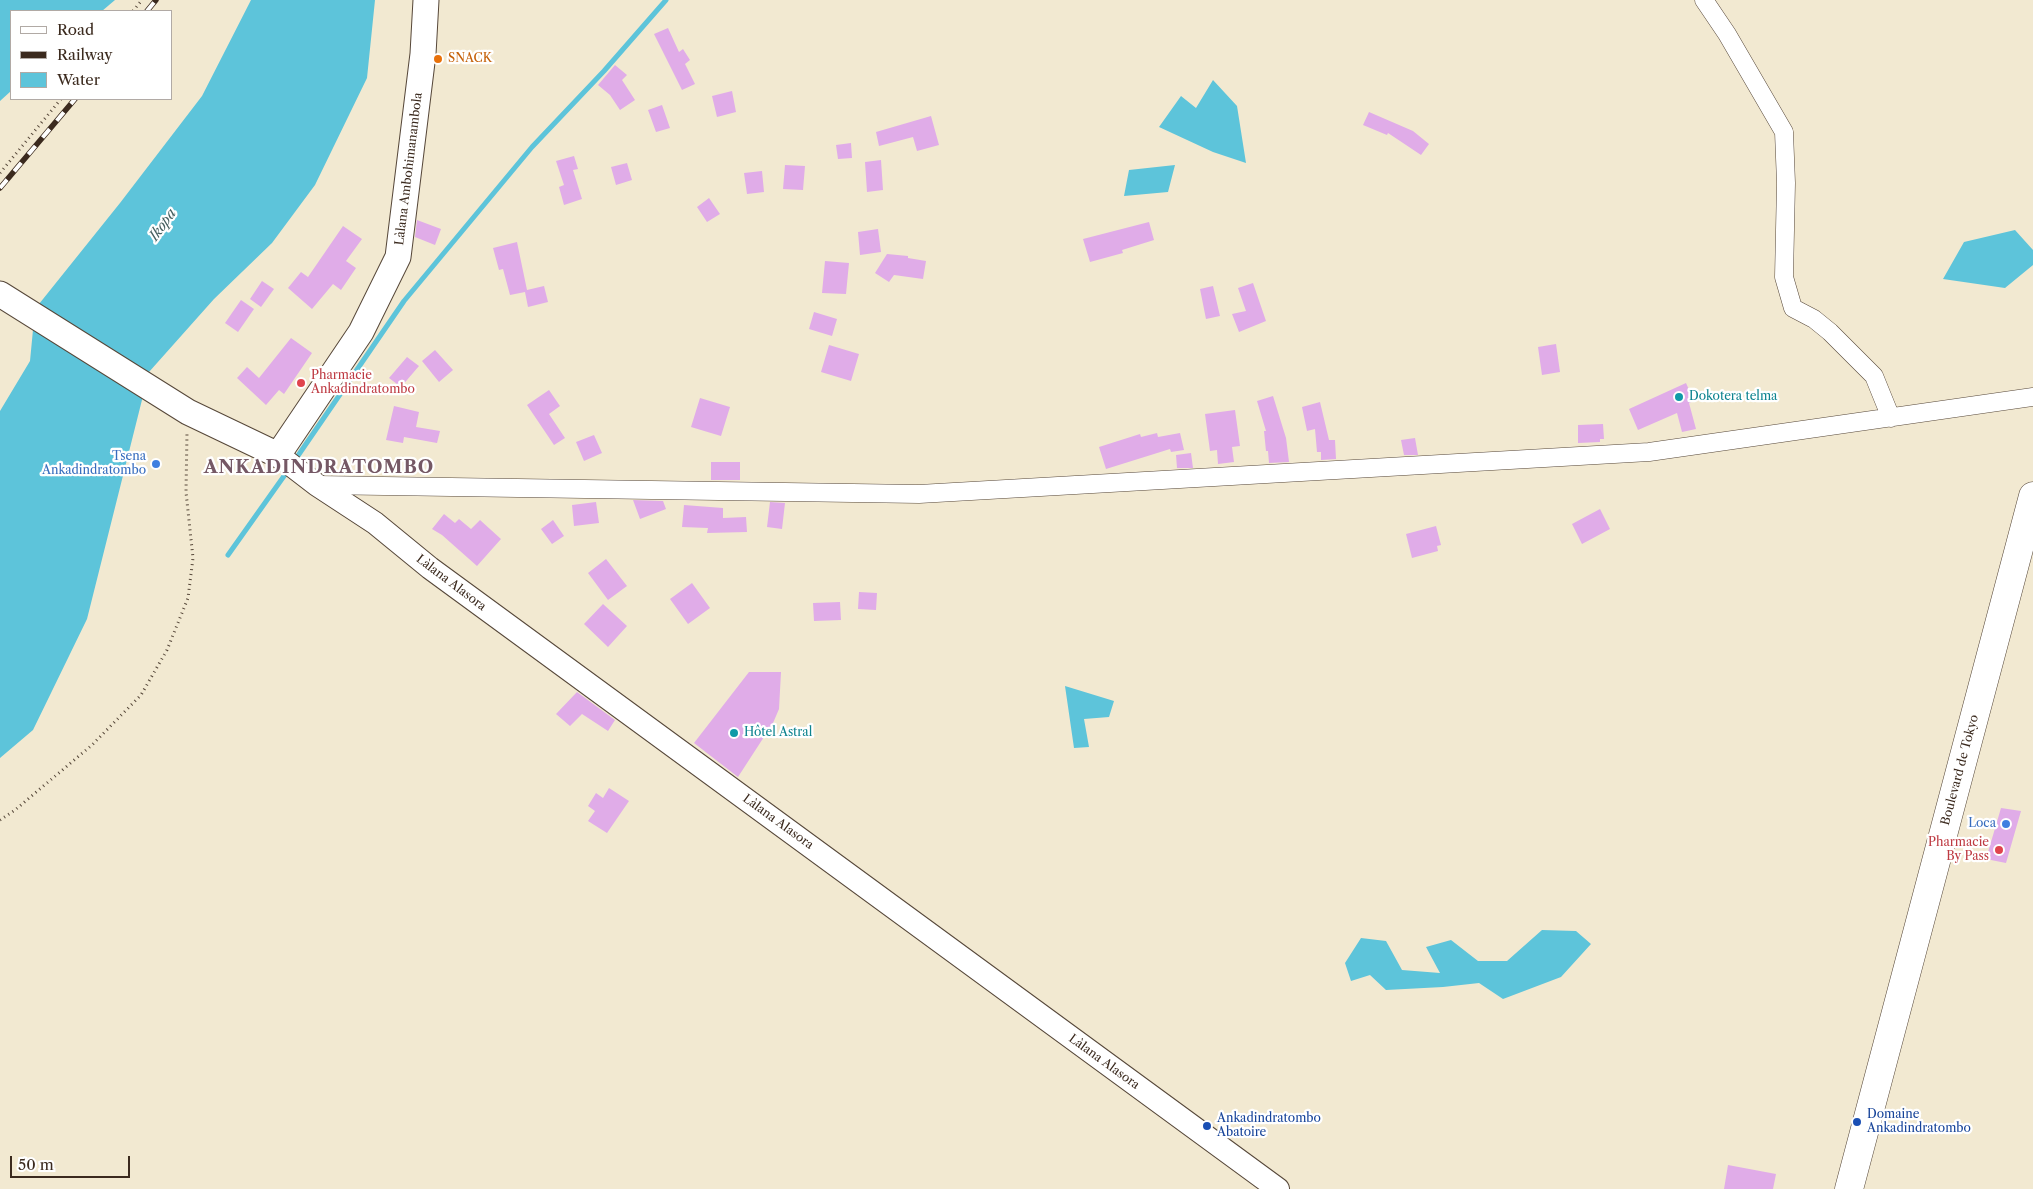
<!DOCTYPE html>
<meta charset="utf-8">
<style>
body{margin:0}
#map{position:relative;width:2033px;height:1189px;overflow:hidden;background:#f2e9d1;font-family:"Libre Caslon Text",serif}
canvas{display:block}
.legend{position:absolute;left:10px;top:10px;width:162px;height:90px;box-sizing:border-box;background:#fff;border:1px solid #b1aaa5;margin:0;padding:6px 9px;list-style:none;font-size:15px;color:#3b2a1e}
.legend li{display:flex;align-items:center;gap:10px;height:25px}
.legend b{width:25px;border:1px solid #b1aaa5}
.scale{position:absolute;left:10px;top:1156px;width:120px;height:22px;box-sizing:border-box;border:2px solid #3b2a1e;border-top:0;padding-left:6px;font-size:15px;line-height:18px;white-space:nowrap;color:#3b2a1e;-webkit-text-stroke:4px #fff;paint-order:stroke}
</style>
<div id="map">
<canvas width="2033" height="1189"></canvas>
<ul class="legend">
<li><b style="height:6px;background:#fff"></b>Road</li>
<li><b style="height:6px;background:#3b2a1e"></b>Railway</li>
<li><b style="height:14px;background:#5dc4da"></b>Water</li>
</ul>
<div class="scale">50 m</div>
</div>
<script>
const g = document.querySelector('canvas').getContext('2d');
g.lineJoin = 'round';
function paint(path, color) { g.fillStyle = color; g.fill(path, 'evenodd'); }
function stroke(path, color, width, dash) { g.strokeStyle = color; g.lineWidth = width; g.lineCap = dash ? 'butt' : 'round'; g.setLineDash(dash || []); g.stroke(path); }
function drawText(font, color, halo, rows, align = 'center') {
  g.font = font + ' "Libre Caslon Text",serif'; g.lineWidth = 4.5; g.setLineDash([]); g.textBaseline = 'middle'; g.strokeStyle = halo; g.fillStyle = color; for (const [text, x, y, turn = 0] of rows) {
    g.save(); g.translate(x, y); g.rotate((+turn || 0) * Math.PI / 180); g.textAlign = isNaN(turn) ? turn : align; if (halo) g.strokeText(text, 0, 0); g.fillText(text, 0, 0); g.restore();
  }
}
const water = new Path2D(`
 M 0,0 L 115,0 L 102,11 L 11,11 L 11,91 L 0,101 Z
 M 251,0 L 375,0 L 367,78 L 315,185 L 272,243 L 214,299 L 149,372 L 87,619 L 33,730 L 0,758 L 0,411 L 30,361 L 35,309 L 120,203 L 202,96 Z
 M 1213,80 L 1237,106 L 1246,163 L 1213,152 L 1159,127 L 1181,96 L 1196,108 Z
 M 1175,165 L 1168,192 L 1124,196 L 1129,170 Z
 M 2015,230 L 2033,250 L 2033,265 L 2005,288 L 1943,279 L 1964,242 Z
 M 1065,686 L 1114,701 L 1109,717 L 1084,719 L 1089,747 L 1074,748 Z
 M 1542,930 L 1576,931 L 1591,944 L 1561,977 L 1503,999 L 1479,983 L 1443,987 L 1386,990 L 1370,975 L 1351,981 L 1345,963 L 1361,938 L 1386,941 L 1402,970 L 1440,973 L 1426,947 L 1451,940 L 1478,961 L 1507,961 Z`);
const stream = new Path2D(`
 M 295,460 L 404,301 L 532,147 L 604,71 L 666,0
 M 228,555 L 289,469`);
const building = new Path2D(`
 M 668,28 L 679,52 L 683,49 L 690,60 L 685,64 L 695,84 L 682,90 L 654,34 Z
 M 615,65 L 627,75 L 622,80 L 635,100 L 620,110 L 610,95 L 598,85 Z
 M 732,91 L 736,112 L 717,117 L 712,96 Z
 M 662,105 L 670,128 L 656,132 L 648,110 Z
 M 1369,112 L 1413,131 L 1429,144 L 1421,155 L 1388,133 L 1387,135 L 1363,125 Z
 M 931,116 L 939,145 L 917,151 L 913,137 L 879,146 L 876,132 Z
 M 851,143 L 852,158 L 838,159 L 836,145 Z
 M 574,156 L 578,169 L 573,170 L 582,199 L 564,205 L 559,187 L 564,185 L 556,161 Z
 M 881,160 L 883,190 L 867,192 L 865,162 Z
 M 627,163 L 632,180 L 616,185 L 611,167 Z
 M 785,165 L 805,166 L 803,190 L 783,189 Z
 M 762,171 L 764,192 L 747,194 L 744,173 Z
 M 709,198 L 720,214 L 707,222 L 697,207 Z
 M 417,220 L 441,229 L 435,245 L 415,237 Z
 M 1149,222 L 1154,240 L 1122,250 L 1123,253 L 1090,262 L 1083,239 Z
 M 343,226 L 362,239 L 346,261 L 356,268 L 341,290 L 333,284 L 312,309 L 288,288 L 301,272 L 308,277 Z
 M 878,229 L 881,252 L 860,255 L 858,232 Z
 M 517,242 L 527,290 L 544,286 L 548,302 L 528,307 L 525,292 L 510,295 L 503,269 L 499,270 L 493,248 Z
 M 887,254 L 908,256 L 908,258 L 926,261 L 923,279 L 894,275 L 889,282 L 875,273 Z
 M 825,261 L 849,263 L 846,294 L 822,293 Z
 M 262,281 L 274,289 L 261,307 L 250,299 Z
 M 1253,283 L 1266,321 L 1239,332 L 1232,314 L 1246,311 L 1238,288 Z
 M 1213,286 L 1220,316 L 1206,319 L 1200,289 Z
 M 241,300 L 254,309 L 238,332 L 225,323 Z
 M 814,312 L 837,319 L 832,336 L 809,329 Z
 M 291,338 L 312,353 L 284,394 L 279,390 L 266,405 L 237,378 L 247,367 L 259,378 Z
 M 1556,344 L 1560,372 L 1542,375 L 1538,347 Z
 M 829,345 L 859,354 L 851,381 L 821,372 Z
 M 435,350 L 453,370 L 439,382 L 422,361 Z
 M 407,357 L 419,366 L 401,387 L 389,378 Z
 M 1686,383 L 1694,401 L 1689,403 L 1696,429 L 1682,432 L 1677,413 L 1638,430 L 1629,409 Z
 M 549,390 L 560,406 L 549,414 L 565,438 L 554,445 L 527,405 Z
 M 1273,396 L 1286,438 L 1289,462 L 1269,463 L 1268,451 L 1266,451 L 1264,431 L 1266,431 L 1257,401 Z
 M 700,398 L 730,407 L 721,436 L 691,427 Z
 M 1320,402 L 1329,440 L 1335,440 L 1336,459 L 1321,460 L 1321,452 L 1317,452 L 1315,429 L 1307,431 L 1302,407 Z
 M 394,406 L 419,412 L 416,427 L 440,431 L 437,443 L 404,437 L 403,443 L 386,440 Z
 M 1235,410 L 1240,446 L 1232,447 L 1234,462 L 1218,464 L 1217,450 L 1210,451 L 1205,414 Z
 M 1603,424 L 1604,439 L 1600,439 L 1600,442 L 1578,443 L 1578,425 Z
 M 1157,433 L 1158,437 L 1180,433 L 1184,450 L 1171,452 L 1170,449 L 1106,469 L 1099,447 L 1140,434 L 1141,437 Z
 M 594,435 L 602,453 L 584,461 L 576,442 Z
 M 1415,438 L 1418,455 L 1404,455 L 1401,440 Z
 M 1191,453 L 1193,468 L 1177,468 L 1176,455 Z
 M 711,462 L 740,462 L 740,480 L 711,480 Z
 M 633,500 L 663,501 L 666,509 L 640,519 Z
 M 596,502 L 599,523 L 574,526 L 572,505 Z
 M 770,502 L 785,503 L 782,529 L 767,527 Z
 M 684,505 L 723,508 L 723,518 L 746,517 L 747,532 L 707,533 L 708,528 L 682,527 Z
 M 1600,509 L 1610,529 L 1582,544 L 1572,524 Z
 M 444,514 L 455,523 L 459,519 L 471,529 L 480,520 L 501,539 L 477,566 L 442,535 L 432,529 Z
 M 553,520 L 564,536 L 552,544 L 541,529 Z
 M 1436,526 L 1441,545 L 1437,546 L 1438,551 L 1412,558 L 1406,534 Z
 M 606,559 L 627,586 L 608,600 L 588,573 Z
 M 692,583 L 710,608 L 688,624 L 670,599 Z
 M 859,592 L 877,593 L 876,610 L 858,609 Z
 M 840,602 L 841,620 L 814,621 L 813,603 Z
 M 603,604 L 627,626 L 608,647 L 584,624 Z
 M 749,672 L 781,672 L 779,709 L 773,723 L 738,777 L 694,743 Z
 M 577,692 L 615,720 L 608,731 L 582,714 L 570,726 L 556,714 Z
 M 609,788 L 629,801 L 607,833 L 588,821 L 595,811 L 588,806 L 596,793 L 603,798 Z
 M 2001,808 L 2021,811 L 2006,863 L 1986,859 Z
 M 1728,1165 L 1776,1174 L 1773,1189 L 1724,1189 Z`);
const path = new Path2D(`
 M 133,11 L 142,0
 M 0,173 L 61,99
 M 0,820 L 15,810 L 92,745 L 141,695 L 167,650 L 188,598 L 193,558 L 186,492 L 187,432`);
const minor = new Path2D(`
 M 1704,0 L 1727,34 L 1784,132 L 1786,183 L 1784,277 L 1793,308 L 1814,319 L 1830,332 L 1874,376 L 1891,418
 M 317,485 L 919,494 L 1649,452 L 2033,397`);
const tertiary = new Path2D(`
 M 278,455 L 317,485 L 375,523 L 430,568 L 1278,1189`);
const secondary = new Path2D(`
 M 0,294 L 188,412 L 278,455 L 361,332 L 398,257 L 423,54 L 426,0`);
const primary = new Path2D(`
 M 1849,1189 L 2033,496`);
const rail = new Path2D(`
 M 147,11 L 156,0
 M 0,188 L 75,99`);
const markers = [
 [438,59,5,"#e8710a"],
 [301,383,5,"#e0444e"],
 [1679,397,5,"#0f9aa8"],
 [156,464,5,"#3f7fe0"],
 [734,733,5,"#0f9aa8"],
 [2006,824,5,"#3f7fe0"],
 [1999,850,5,"#e0444e"],
 [1857,1122,5,"#1a4fb4"],
 [1207,1126,5,"#1a4fb4"]
];
const foodNames = [
 ["SNACK",448,59]
];
const streetNames = [
 ["Làlana Ambohimanambola",409,169,-83],
 ["Làlana Alasora",451,583,37],
 ["Boulevard de Tokyo",1960,770,-75],
 ["Làlana Alasora",778,822,36],
 ["Làlana Alasora",1104,1062,36]
];
const healthNames = [
 ["Pharmacie",311,376],
 ["Ankadindratombo",311,390],
 ["Pharmacie",1989,843,"right"],
 ["By Pass",1989,857,"right"]
];
const cultureNames = [
 ["Dokotera telma",1689,397],
 ["Hôtel Astral",744,733]
];
const shopNames = [
 ["Tsena",146,457],
 ["Ankadindratombo",146,471],
 ["Loca",1996,824]
];
const transitNames = [
 ["Domaine",1867,1115],
 ["Ankadindratombo",1867,1129],
 ["Ankadindratombo",1217,1119],
 ["Abatoire",1217,1133]
];
const waterNames = [
 ["Ikopa",163,225,-54]
];
const districtNames = [
 ["ANKADINDRATOMBO",319,468]
];
paint(water, '#5dc4da');
stroke(stream, '#5dc4da', 5);
paint(building, '#e0ace8');
stroke(minor, '#564739', 19);
stroke(tertiary, '#564739', 24);
stroke(secondary, '#564739', 27);
stroke(primary, '#564739', 29);
stroke(path, '#564739', 3, [1, 4]);
stroke(minor, '#fff', 18);
stroke(tertiary, '#fff', 22);
stroke(secondary, '#fff', 25);
stroke(primary, '#fff', 28);
stroke(rail, '#3b2a1e', 5.5);
stroke(rail, '#fff', 4, [11]);
for (const [x, y, r, color] of markers) { const dot = new Path2D(); dot.arc(x, y, r, 0, 2 * Math.PI); g.fillStyle = color; g.fill(dot); stroke(dot, '#fff', 2); }
drawText('12px', '#c56008', '#fff', foodNames, 'left');
drawText('12px', '#3b2a1e', '#fff', streetNames);
drawText('12px', '#be3a42', '#fff', healthNames, 'left');
drawText('12px', '#0d838f', '#fff', cultureNames, 'left');
drawText('12px', '#366cbe', '#fff', shopNames, 'right');
drawText('12px', '#164399', '#fff', transitNames, 'left');
drawText('italic 14px', '#476060', '#fff', waterNames);
g.letterSpacing = '1px';
drawText('bold 18px', '#755865', '#fff', districtNames);
g.letterSpacing = '0px';
</script>
